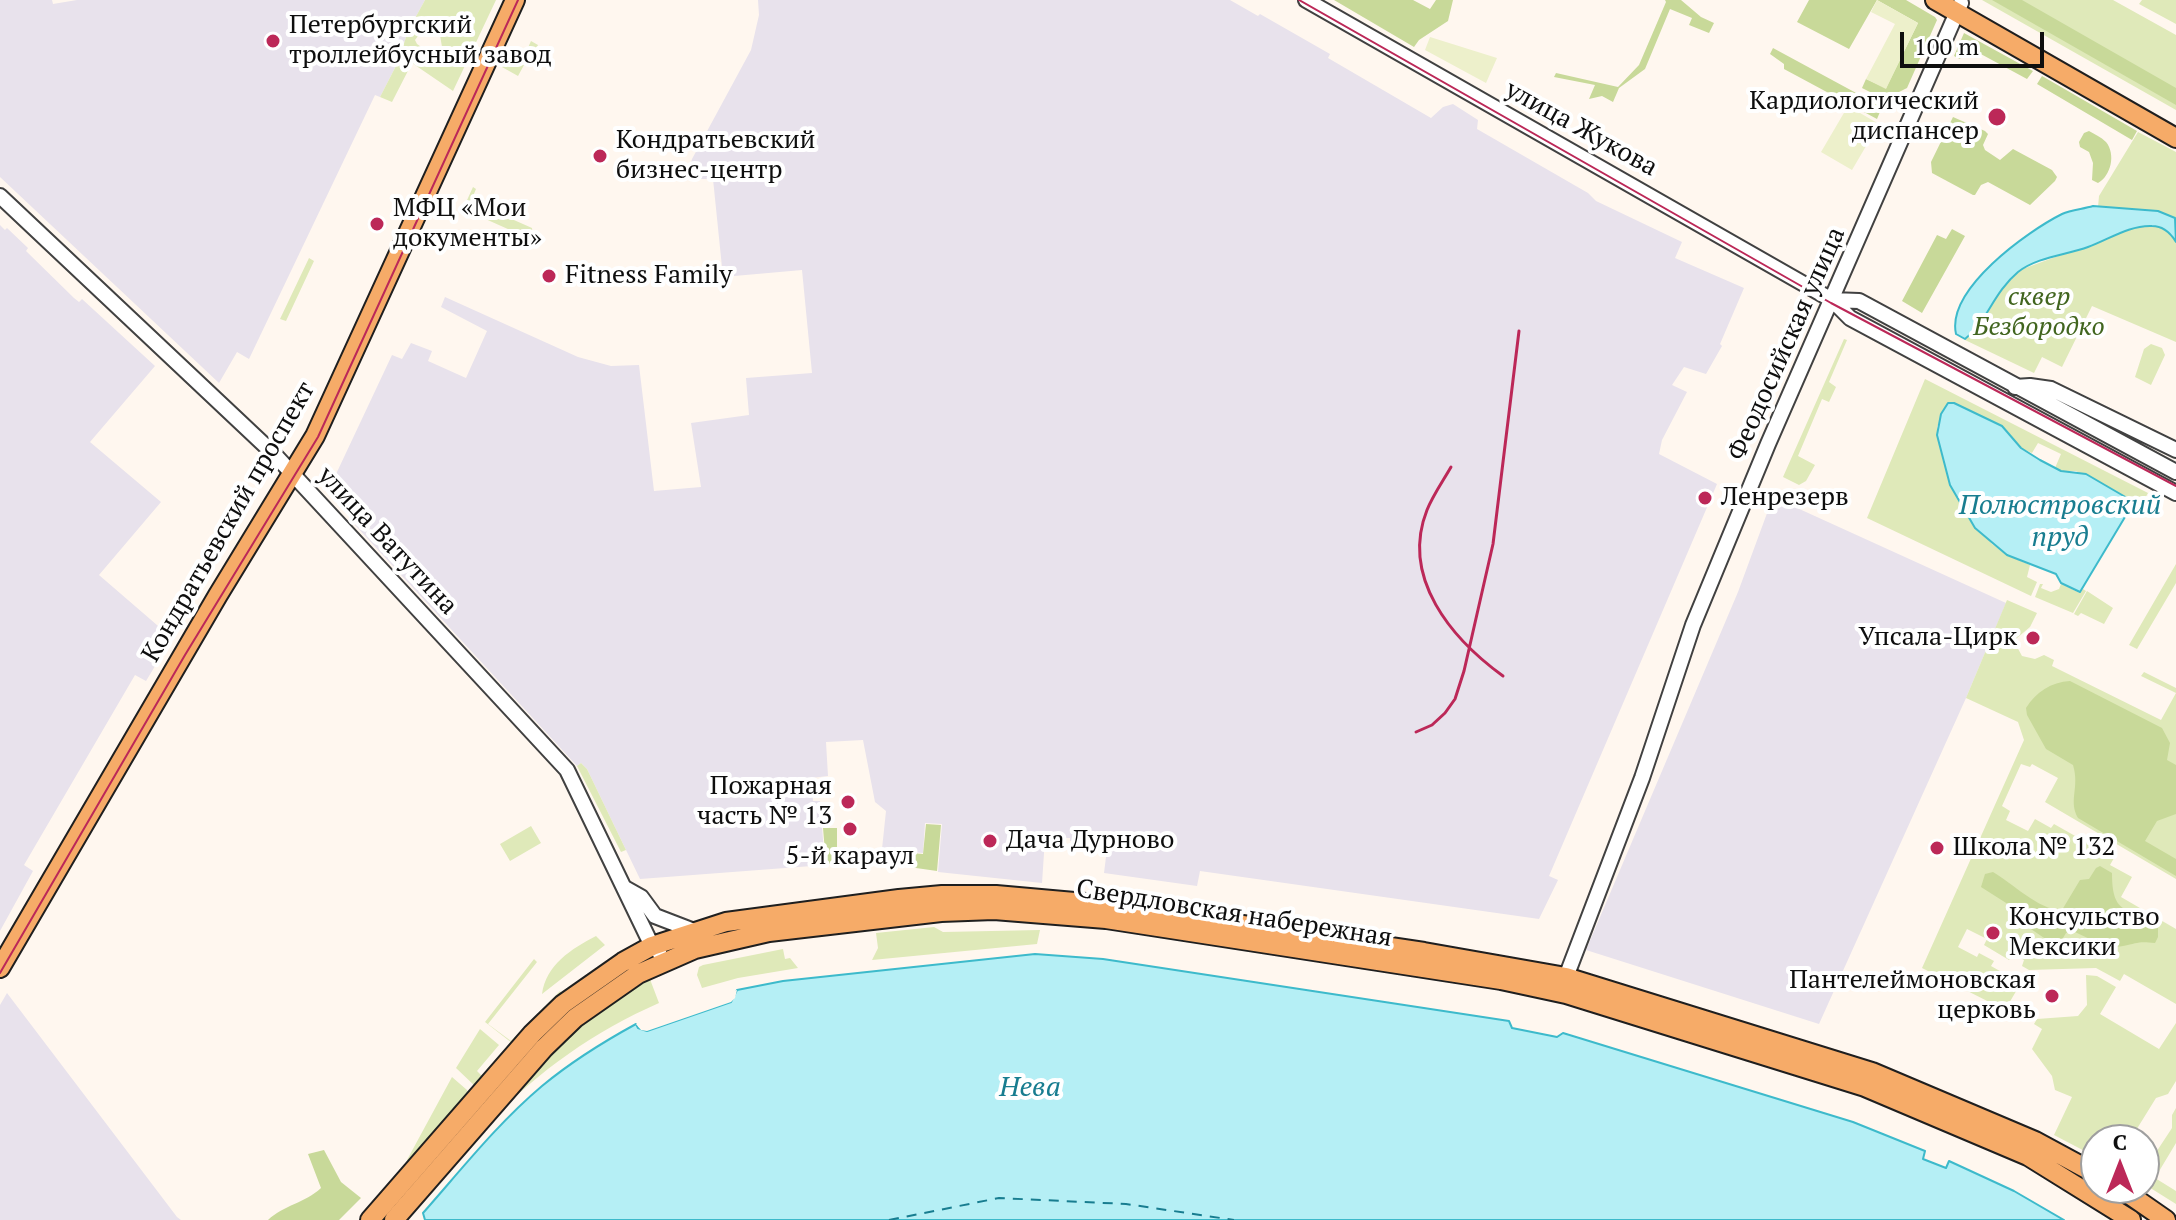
<!DOCTYPE html>
<meta charset="utf-8">
<style>
body{margin:0}
#map{position:relative;width:2176px;height:1220px;overflow:hidden;background:#fff7ef;font-family:"PT Serif",serif}
canvas{display:block}
.north{position:absolute;left:2080px;top:1124px;width:80px;height:80px;box-sizing:border-box;background:#fff;border:2px solid #9f9f9f;border-radius:50%;rotate:0deg;font-size:22px;font-weight:700;line-height:32px;text-align:center;color:#0e0e0e}
.north::after{content:'';display:block;margin:auto;width:28px;height:36px;background:#bc2858;clip-path:polygon(50% 0,100% 100%,50% 72%,0 100%)}
.scale{position:absolute;left:1900px;top:32px;width:144px;height:36px;box-sizing:border-box;border:4px solid #0e0e0e;border-top:0;padding-left:10px;font-size:24px;line-height:28px;white-space:nowrap;color:#0e0e0e;-webkit-text-stroke:6px #fff;paint-order:stroke}
</style>
<div id="map">
<canvas width="2176" height="1220"></canvas>
<div class="north">С</div>
<div class="scale">100 m</div>
</div>
<script>
const g = document.querySelector('canvas').getContext('2d');
g.lineJoin = 'round';
function paint(path, color) { g.fillStyle = color; g.fill(path, 'evenodd'); }
function stroke(path, color, width, dash) { g.strokeStyle = color; g.lineWidth = width; g.lineCap = dash ? 'butt' : 'round'; g.setLineDash(dash || []); g.stroke(path); }
function drawText(font, color, halo, rows, align = 'center') {
  g.font = font + ' "PT Serif",serif'; g.lineWidth = 8; g.setLineDash([]); g.textBaseline = 'middle'; g.strokeStyle = halo; g.fillStyle = color; for (const [text, x, y, turn = 0] of rows) {
    g.save(); g.translate(x, y); g.rotate((+turn || 0) * Math.PI / 180); g.textAlign = isNaN(turn) ? turn : align; if (halo) g.strokeText(text, 0, 0); g.fillText(text, 0, 0); g.restore();
  }
}
const industrial = new Path2D(`
 M 0,0 L 52,0 L 53,4 L 77,0 L 425,0 L 408,31 L 398,62 L 380,97 L 375,95 L 249,359 L 237,352 L 219,383 L 0,177 Z
 M 758,0 L 1230,0 L 1258,16 L 1260,14 L 1330,54 L 1328,58 L 1431,118 L 1443,107 L 1453,104 L 1478,120 L 1477,129 L 1588,193 L 1596,201 L 1682,242 L 1675,258 L 1744,288 L 1720,344 L 1722,346 L 1706,374 L 1684,367 L 1672,385 L 1687,392 L 1662,440 L 1659,454 L 1717,484 L 1549,876 L 1558,880 L 1539,919 L 1200,871 L 1197,886 L 1104,873 L 1108,841 L 1070,841 L 1070,838 L 1045,838 L 1042,883 L 938,872 L 942,824 L 925,823 L 923,853 L 882,849 L 886,811 L 875,802 L 863,740 L 826,742 L 828,776 L 811,778 L 813,801 L 820,801 L 825,865 L 640,879 L 587,769 L 581,763 L 577,766 L 355,525 L 359,521 L 329,489 L 392,355 L 402,359 L 411,343 L 432,351 L 428,361 L 466,378 L 487,331 L 441,307 L 445,297 L 578,357 L 611,366 L 639,365 L 654,491 L 701,487 L 691,423 L 749,415 L 746,378 L 812,373 L 802,270 L 723,277 L 713,179 L 696,179 L 689,170 L 692,159 L 751,50 L 759,15 Z
 M 0,225 L 5,230 L 7,228 L 28,248 L 26,251 L 74,298 L 79,302 L 82,299 L 155,366 L 90,442 L 161,502 L 99,575 L 172,638 L 146,681 L 135,675 L 24,865 L 33,871 L 0,931 Z
 M 1773,497 L 2006,603 L 1966,698 L 1819,1024 L 1586,950 L 1738,592 Z
 M 7,993 L 177,1217 L 181,1220 L 0,1220 L 0,1005 Z`);
const green = new Path2D(`
 M 425,0 L 496,0 L 453,91 L 412,63 L 392,102 L 380,97 L 398,62 L 408,31 ZM 435,33 L 440,35 L 443,53 L 436,57 L 417,44 L 415,40 L 418,36 Z
 M 1982,0 L 2113,0 L 2176,35 L 2176,110 Z
 M 2142,0 L 2176,0 L 2176,24 L 2139,4 Z
 M 531,41 L 538,45 L 528,66 L 524,65 L 518,76 L 502,67 L 507,55 L 522,61 Z
 M 2138,132 L 2176,152 L 2176,218 L 2158,211 L 2098,207 L 2099,196 Z
 M 473,187 L 476,189 L 471,201 L 532,228 L 533,238 L 530,245 L 526,243 L 528,238 L 463,209 Z
 M 2154,225 L 2170,232 L 2176,242 L 2176,342 L 2092,306 L 2062,367 L 2042,357 L 2034,373 L 1965,340 L 1974,332 L 1996,295 L 2020,270 L 2137,227 Z
 M 309,258 L 314,261 L 286,321 L 280,319 Z
 M 1844,339 L 1847,340 L 1829,382 L 1836,387 L 1829,402 L 1822,399 L 1798,456 L 1815,465 L 1806,481 L 1799,485 L 1783,477 Z
 M 2151,344 L 2162,348 L 2165,355 L 2151,385 L 2135,377 L 2144,349 Z
 M 1925,379 L 2148,493 L 2143,502 L 2136,498 L 2134,502 L 2076,471 L 2061,471 L 2055,468 L 2061,454 L 2038,443 L 2032,453 L 2021,448 L 2002,426 L 1955,403 L 1949,403 L 1937,427 L 1950,485 L 1992,544 L 2007,555 L 2030,565 L 2027,577 L 2037,582 L 2031,596 L 1867,518 Z
 M 2176,564 L 2176,583 L 2137,649 L 2129,645 Z
 M 2040,584 L 2043,584 L 2041,588 L 2051,592 L 2059,589 L 2061,584 L 2080,593 L 2083,589 L 2086,591 L 2073,613 L 2035,597 Z
 M 2087,591 L 2113,608 L 2104,624 L 2081,613 L 2078,616 L 2074,614 Z
 M 2007,600 L 2037,613 L 2030,627 L 2017,638 L 2016,645 L 2022,656 L 2035,659 L 2044,655 L 2054,660 L 2052,666 L 2161,720 L 2176,693 L 2141,676 L 2144,672 L 2176,688 L 2176,879 L 2045,802 L 2058,778 L 2032,764 L 2030,767 L 2021,764 L 2002,806 L 2010,811 L 2006,820 L 2028,831 L 2035,819 L 2051,828 L 2054,824 L 2114,858 L 2110,865 L 2132,877 L 2121,897 L 2176,929 L 2176,1004 L 2124,974 L 2120,981 L 2096,968 L 2029,970 L 2022,966 L 2024,960 L 2013,954 L 2009,960 L 1984,945 L 1987,939 L 1967,929 L 1958,947 L 1977,957 L 1979,953 L 1994,961 L 1991,966 L 2014,979 L 2018,972 L 2025,976 L 2005,1010 L 1922,968 L 2024,740 L 2018,722 L 1966,698 Z
 M 581,763 L 587,769 L 626,850 L 621,852 L 577,766 Z
 M 531,826 L 541,843 L 510,861 L 500,844 Z
 M 934,927 L 943,932 L 1040,930 L 1037,944 L 872,960 L 878,948 L 876,933 Z
 M 596,936 L 605,945 L 542,994 C 546,965 571,949 596,936 Z
 M 783,949 L 785,959 L 790,958 L 798,968 L 738,978 L 702,988 L 697,975 L 699,967 L 703,965 Z
 M 534,959 L 537,962 L 488,1024 L 511,1041 L 560,991 L 562,994 L 512,1043 L 485,1022 Z
 M 648,974 L 659,1003 C 595,1031 538,1071 490,1122 L 573,1026 Z
 M 2086,975 L 2097,976 L 2116,987 L 2100,1014 L 2159,1049 L 2176,1023 L 2176,1081 L 2168,1094 L 2156,1098 L 2130,1140 L 2096,1140 L 2096,1157 L 2054,1135 L 2072,1097 L 2055,1090 L 2052,1076 L 2032,1049 L 2042,1029 L 2034,1024 L 2037,1019 L 2078,1016 L 2087,1005 Z
 M 480,1029 L 499,1045 L 477,1071 L 482,1076 L 505,1050 L 508,1052 L 477,1088 L 456,1068 Z
 M 452,1077 L 467,1090 L 469,1098 L 411,1164 L 407,1160 Z
 M 2176,1108 L 2176,1143 L 2155,1178 L 2176,1191 L 2176,1204 L 2144,1184 L 2144,1165 L 2149,1163 L 2172,1128 L 2172,1115 Z`);
const forest = new Path2D(`
 M 1334,0 L 1413,0 L 1430,9 L 1436,0 L 1453,0 L 1448,21 L 1419,40 L 1414,47 Z
 M 1665,0 L 1681,0 L 1701,17 L 1714,23 L 1709,33 L 1689,25 L 1692,18 L 1670,9 L 1645,69 L 1619,88 L 1613,102 L 1602,96 L 1589,99 L 1595,85 L 1554,77 L 1556,73 L 1618,87 L 1639,65 L 1666,2 Z
 M 1809,0 L 1906,0 L 1935,17 L 1937,20 L 1907,88 L 1891,96 L 1888,101 L 1862,88 L 1866,79 L 1886,88 L 1918,23 L 1877,0 L 1849,49 L 1797,22 Z
 M 1992,0 L 2022,0 L 2176,88 L 2176,105 Z
 M 1964,33 L 2033,71 L 2027,79 L 1966,46 L 1960,59 L 1954,56 Z
 M 1773,48 L 1882,107 L 1877,119 L 1784,69 L 1784,64 L 1770,54 Z
 M 2042,76 L 2137,131 L 2132,140 L 2037,84 Z
 M 1953,117 L 1985,131 L 1988,134 L 1983,145 L 1985,150 L 2000,160 L 2013,149 L 2052,170 L 2057,177 L 2055,181 L 2030,205 L 1988,182 L 1981,185 L 1975,195 L 1973,195 L 1932,173 L 1931,162 Z
 M 2089,131 C 2094,134 2101,137 2106,142 C 2116,154 2111,176 2098,183 L 2092,180 L 2093,163 L 2089,152 L 2080,147 L 2079,142 L 2084,133 Z
 M 1952,229 L 1965,236 L 1922,313 L 1902,301 L 1937,235 L 1946,239 Z
 M 2070,681 L 2162,728 L 2170,743 L 2167,760 L 2176,765 L 2176,814 L 2157,821 L 2145,841 L 2176,859 L 2176,876 L 2078,818 C 2068,800 2080,788 2073,765 L 2046,749 L 2027,715 L 2026,708 C 2036,692 2051,682 2070,681 Z
 M 926,824 L 941,825 L 937,871 L 881,863 L 826,864 L 823,828 L 837,828 L 837,847 L 923,854 Z
 M 2100,866 L 2112,873 C 2112,919 2129,904 2158,928 L 2158,937 L 2155,943 C 2138,941 2138,943 2123,946 C 2106,949 2088,938 2073,931 L 2066,933 L 2060,943 L 2053,944 L 2028,927 L 2025,915 L 1981,887 L 1985,874 L 1993,872 C 2012,883 2040,911 2062,910 L 2080,880 L 2089,879 L 2096,868 Z
 M 324,1150 L 341,1182 L 361,1198 L 339,1220 L 268,1220 C 284,1205 305,1203 321,1188 L 308,1154 Z`);
const pitch = new Path2D(`
 M 1877,0 L 1918,23 L 1886,89 L 1866,79 L 1895,24 L 1871,12 Z
 M 1430,37 L 1497,58 L 1486,83 L 1425,50 Z
 M 1848,106 L 1879,124 L 1852,170 L 1821,152 Z`);
const water = new Path2D(`
 M 2093,206 L 2158,211 L 2175,218 L 2176,242 C 2170,232 2163,226 2152,226 C 2129,225 2108,240 2088,247 C 2066,255 2037,257 2018,272 C 1993,293 1987,322 1965,339 L 1956,334 C 1946,289 2028,231 2062,214 C 2071,210 2083,209 2093,206 Z
 M 1948,403 L 1954,403 L 2002,426 L 2021,448 L 2040,460 L 2061,471 L 2086,474 L 2134,502 L 2080,592 L 2061,583 L 2056,574 L 2007,555 L 1975,528 L 1950,485 L 1937,435 L 1941,414 Z
 M 1035,954 L 1103,959 L 1509,1021 L 1512,1028 L 1557,1037 L 1563,1033 L 1853,1122 L 1925,1151 L 1923,1159 L 1946,1168 L 1949,1161 L 2014,1191 L 2064,1220 L 425,1220 L 423,1213 C 461,1170 498,1123 542,1086 C 571,1062 603,1042 636,1024 L 638,1028 L 647,1031 L 731,1002 L 737,990 L 783,981 Z`);
const pier = new Path2D(`
 M 737,990 L 735,998 L 731,1002 L 647,1031 L 641,1030 L 636,1024 L 639,1022 L 646,1027 L 729,999 L 733,991 Z`);
const ferry = new Path2D(`
 M 889,1220 L 999,1198 L 1126,1204 L 1234,1220`);
const minor = new Path2D(`
 M 1306,0 L 1832,300 L 1850,318 L 2176,493
 M 0,196 L 275,455 L 567,770 L 652,946 L 659,952
 M 1832,300 L 1859,301 L 2176,472
 M 2015,387 L 2030,386 L 2051,389 L 2176,450
 M 625,888 L 641,897 L 655,916 L 694,931
 M 1566,977 L 1642,778 L 1693,625 L 1768,444 L 1961,3`);
const major = new Path2D(`
 M 1935,0 L 2176,138
 M 0,968 L 218,595 L 315,436 L 515,0
 M 2120,1188 L 2166,1220
 M 370,1220 L 532,1034 L 563,1004 L 623,962 L 652,946 L 726,922 L 899,899 L 942,895 L 996,895 L 1108,905 L 1424,952 L 1566,977 L 1872,1072 L 2035,1141 L 2096,1174
 M 394,1220 L 544,1048 L 575,1018 L 638,974 L 695,949 L 769,932 L 941,912 L 994,910 L 1106,919 L 1501,980 L 1566,994 L 1865,1087 L 2028,1156 L 2131,1220`);
const tram = new Path2D(`
 M 1299,0 L 1831,303 L 2176,486
 M 0,973 L 185,655 L 318,437 L 518,0`);
const rail = new Path2D(`
 M 1451,467 C 1443,481 1433,495 1427,510 C 1400,578 1452,639 1503,676
 M 1416,732 L 1432,725 L 1445,713 L 1455,699 L 1464,671 L 1493,544 L 1519,331`);
const markers = [
 [273,41,8,"#bc2858"],
 [1997,117,10,"#bc2858"],
 [600,156,8,"#bc2858"],
 [377,224,8,"#bc2858"],
 [549,276,8,"#bc2858"],
 [1705,498,8,"#bc2858"],
 [2033,638,8,"#bc2858"],
 [848,802,8,"#bc2858"],
 [850,829,8,"#bc2858"],
 [990,841,8,"#bc2858"],
 [1937,848,8,"#bc2858"],
 [1993,933,8,"#bc2858"],
 [2052,996,8,"#bc2858"]
];
const poiNames = [
 ["Петербургский",289,26],
 ["троллейбусный завод",289,56],
 ["Кардиологический",1979,102,"right"],
 ["диспансер",1979,132,"right"],
 ["Кондратьевский",616,141],
 ["бизнес-центр",616,171],
 ["МФЦ «Мои",393,209],
 ["документы»",393,239],
 ["Fitness Family",565,276],
 ["Ленрезерв",1721,498],
 ["Упсала-Цирк",2017,638,"right"],
 ["Пожарная",832,787,"right"],
 ["часть № 13",832,817,"right"],
 ["Дача Дурново",1006,841],
 ["Школа № 132",1953,848],
 ["5-й караул",850,857,"center"],
 ["Консульство",2009,918],
 ["Мексики",2009,948],
 ["Пантелеймоновская",2036,981,"right"],
 ["церковь",2036,1011,"right"]
];
const streetNames = [
 ["улица Жукова",1581,129,29],
 ["Феодосийская улица",1787,344,-66],
 ["Кондратьевский проспект",229,522,-60],
 ["улица Ватутина",387,541,47],
 ["Свердловская набережная",1234,914,9]
];
const parkNames = [
 ["сквер",2039,298],
 ["Безбородко",2039,328]
];
const waterNames = [
 ["Полюстровский",2060,506],
 ["пруд",2060,538],
 ["Нева",1030,1088]
];
paint(industrial, '#e8e2ec');
paint(green, '#dfe9b9');
paint(forest, '#c8d999');
paint(pitch, '#edf0cb');
paint(water, '#b5eff5');
stroke(water, '#3dbacb', 2);
paint(pier, '#fff7ef');
stroke(ferry, '#187d90', 2, [10, 8]);
stroke(minor, '#414141', 18);
stroke(major, '#1f1f1f', 22);
stroke(minor, '#fff', 14);
stroke(major, '#f6ab68', 18);
stroke(tram, '#bc2858', 2);
stroke(rail, '#bc2858', 3);
for (const [x, y, r, color] of markers) { const dot = new Path2D(); dot.arc(x, y, r, 0, 2 * Math.PI); g.fillStyle = color; g.fill(dot); stroke(dot, '#fff', 3); }
drawText('26px', '#0e0e0e', '#fff', poiNames, 'left');
drawText('26px', '#0e0e0e', '#fff', streetNames);
drawText('italic 26px', '#41651f', '#fff', parkNames);
drawText('italic 28px', '#187d90', '#fff', waterNames);
</script>
